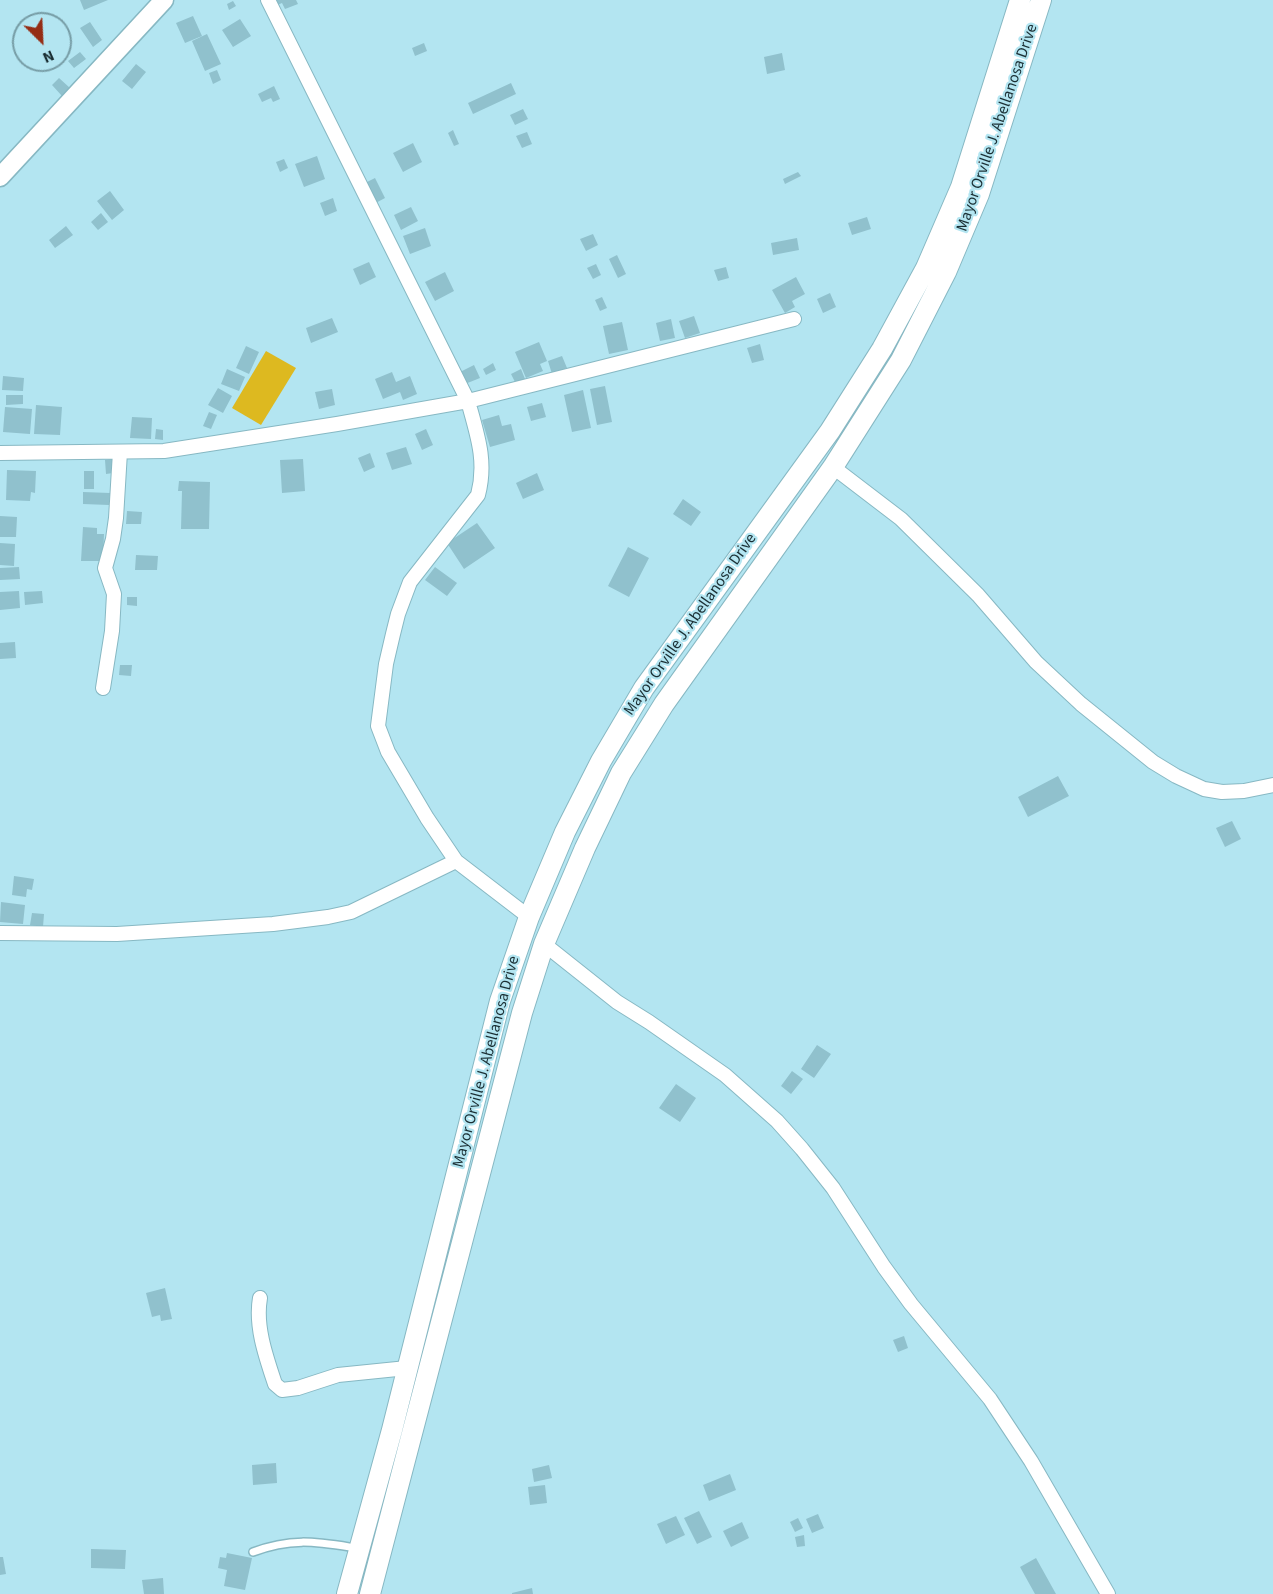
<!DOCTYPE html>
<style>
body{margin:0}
#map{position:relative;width:1273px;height:1594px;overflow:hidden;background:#b3e5f1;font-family:"Source Sans 3",sans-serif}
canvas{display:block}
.north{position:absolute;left:12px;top:12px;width:60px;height:60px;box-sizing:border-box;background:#b3e5f1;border:2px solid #769ca5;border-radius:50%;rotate:156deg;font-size:16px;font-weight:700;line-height:24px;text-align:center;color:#1b2f34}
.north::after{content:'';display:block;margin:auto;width:21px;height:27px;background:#952d15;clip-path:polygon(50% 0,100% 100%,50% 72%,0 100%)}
</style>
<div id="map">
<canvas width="1273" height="1594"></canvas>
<div class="north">N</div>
</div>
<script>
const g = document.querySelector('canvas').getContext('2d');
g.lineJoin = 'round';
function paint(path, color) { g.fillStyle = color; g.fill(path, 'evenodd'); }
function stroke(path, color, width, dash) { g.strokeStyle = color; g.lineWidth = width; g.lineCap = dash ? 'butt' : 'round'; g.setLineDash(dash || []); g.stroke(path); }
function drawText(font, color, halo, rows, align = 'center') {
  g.font = font + ' "Source Sans 3",sans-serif'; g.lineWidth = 4.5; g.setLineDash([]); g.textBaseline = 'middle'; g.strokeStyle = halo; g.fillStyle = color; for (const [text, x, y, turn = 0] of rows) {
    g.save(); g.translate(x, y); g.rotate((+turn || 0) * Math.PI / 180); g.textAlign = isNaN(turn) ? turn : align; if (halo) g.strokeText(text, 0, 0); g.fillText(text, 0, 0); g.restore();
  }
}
const green = new Path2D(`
 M 266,351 L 296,368 L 261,425 L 232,408 Z`);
const building = new Path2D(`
 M 80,0 L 108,0 L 84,10 Z
 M 273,0 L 296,0 L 298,4 L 285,9 L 282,3 L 275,6 Z
 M 233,1 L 236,6 L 229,10 L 227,4 Z
 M 193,16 L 202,36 L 185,43 L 176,23 Z
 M 240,19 L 251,36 L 233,47 L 222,30 Z
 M 90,22 L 102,40 L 93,47 L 80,28 Z
 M 207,34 L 221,64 L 205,71 L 192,41 Z
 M 424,43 L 427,51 L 415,56 L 412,48 Z
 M 80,52 L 86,59 L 74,68 L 68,61 Z
 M 782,53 L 785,70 L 767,74 L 764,57 Z
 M 136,64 L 146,72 L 132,89 L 122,81 Z
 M 217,70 L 221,80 L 213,84 L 209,73 Z
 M 59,78 L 70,88 L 62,96 L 52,85 Z
 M 511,83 L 516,94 L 473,114 L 468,103 Z
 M 274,86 L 280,99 L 273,102 L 271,98 L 262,102 L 258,94 Z
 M 523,109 L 528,119 L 515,125 L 510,115 Z
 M 453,130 L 459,144 L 454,146 L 448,133 Z
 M 527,132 L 532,144 L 522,148 L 516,136 Z
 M 413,143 L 422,162 L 403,172 L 393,153 Z
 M 317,156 L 325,179 L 304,187 L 295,164 Z
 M 284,159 L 288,168 L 280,172 L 276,162 Z
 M 798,172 L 801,176 L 785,184 L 783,179 Z
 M 375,178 L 385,198 L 372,205 L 361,185 Z
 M 110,191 L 124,210 L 112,220 L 97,201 Z
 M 333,198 L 337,211 L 325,216 L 320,203 Z
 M 411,207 L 418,221 L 401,230 L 394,215 Z
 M 101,213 L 108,222 L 98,230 L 91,222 Z
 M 867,217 L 871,229 L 852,235 L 848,223 Z
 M 66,226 L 73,235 L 55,248 L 49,240 Z
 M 425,228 L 431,246 L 410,254 L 403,236 Z
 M 593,234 L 598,245 L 586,251 L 580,239 Z
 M 797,238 L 799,250 L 773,255 L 771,243 Z
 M 617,255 L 626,274 L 618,278 L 609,259 Z
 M 369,262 L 376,277 L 360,285 L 353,269 Z
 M 596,264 L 601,275 L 593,279 L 587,268 Z
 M 726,267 L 729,278 L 718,281 L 714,270 Z
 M 445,272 L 454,291 L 435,301 L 425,282 Z
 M 796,277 L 805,294 L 792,301 L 795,307 L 785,313 L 772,290 Z
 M 830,293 L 836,307 L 823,313 L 817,299 Z
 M 602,297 L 607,308 L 600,311 L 595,300 Z
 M 694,316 L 700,333 L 685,338 L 679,321 Z
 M 332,318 L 338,332 L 311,343 L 306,328 Z
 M 671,319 L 675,338 L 660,341 L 656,323 Z
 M 622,322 L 628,350 L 609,354 L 603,326 Z
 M 539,342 L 547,361 L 540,364 L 543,371 L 526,378 L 515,352 Z
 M 760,344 L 764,360 L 752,363 L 747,348 Z
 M 246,346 L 259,352 L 249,374 L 236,368 Z
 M 562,356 L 567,368 L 552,374 L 548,361 Z
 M 493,363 L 496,370 L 486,375 L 483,369 Z
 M 474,365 L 480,378 L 465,384 L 460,372 Z
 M 227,369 L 245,377 L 239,391 L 221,384 Z
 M 521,369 L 525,379 L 516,384 L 511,374 Z
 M 392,372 L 396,382 L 410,376 L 417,394 L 403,400 L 400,392 L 383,399 L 375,379 Z
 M 3,376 L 24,378 L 23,391 L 2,390 Z
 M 605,386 L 612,422 L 597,425 L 590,389 Z
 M 218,388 L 232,396 L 223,413 L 208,405 Z
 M 332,389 L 335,405 L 319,409 L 315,392 Z
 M 583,390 L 591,428 L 572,432 L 564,395 Z
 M 6,395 L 23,395 L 23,404 L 6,405 Z
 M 542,403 L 546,417 L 531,421 L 527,407 Z
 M 36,405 L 62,407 L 60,435 L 34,434 Z
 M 5,407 L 32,409 L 30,434 L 3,432 Z
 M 209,412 L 217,415 L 211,429 L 203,426 Z
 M 499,415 L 502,426 L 511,424 L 515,440 L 490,447 L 482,420 Z
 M 132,417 L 152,418 L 151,439 L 130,438 Z
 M 156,429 L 163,430 L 163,440 L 155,439 Z
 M 426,429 L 433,445 L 422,450 L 415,434 Z
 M 406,447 L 412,464 L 392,470 L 386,453 Z
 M 370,453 L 375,467 L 364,472 L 358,458 Z
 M 112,459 L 113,473 L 106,474 L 105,460 Z
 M 303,459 L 305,491 L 282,493 L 280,460 Z
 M 7,470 L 36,471 L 35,493 L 31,492 L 30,501 L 6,500 Z
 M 84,471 L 94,471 L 94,489 L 84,489 Z
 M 537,473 L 544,490 L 523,499 L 516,483 Z
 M 179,481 L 210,482 L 209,529 L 181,529 L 182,491 L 178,491 Z
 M 83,492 L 110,493 L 109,505 L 83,504 Z
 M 683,499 L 701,512 L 691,526 L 673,514 Z
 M 127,511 L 142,512 L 141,524 L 126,524 Z
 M 0,516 L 17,517 L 16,537 L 0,537 Z
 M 477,523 L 495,548 L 464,569 L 447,543 Z
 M 83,527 L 97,528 L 97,534 L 104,534 L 103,561 L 81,561 Z
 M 0,543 L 15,544 L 14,566 L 0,565 Z
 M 628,547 L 649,558 L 629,597 L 608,586 Z
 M 136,555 L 158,556 L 157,570 L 135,570 Z
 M 19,567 L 20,579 L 0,580 L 0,568 Z
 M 435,567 L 457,583 L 447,596 L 425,580 Z
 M 19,591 L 20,608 L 0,610 L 0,592 Z
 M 42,591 L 43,603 L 25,605 L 24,592 Z
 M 127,597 L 137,597 L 137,606 L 127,605 Z
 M 15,642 L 16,658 L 0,659 L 0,643 Z
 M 120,665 L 132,665 L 131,676 L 119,675 Z
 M 1058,776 L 1069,796 L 1028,817 L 1018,797 Z
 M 1232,821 L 1241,839 L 1225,847 L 1216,828 Z
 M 14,876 L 34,879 L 32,890 L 27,889 L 26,897 L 12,895 Z
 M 1,902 L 25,905 L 23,924 L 0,922 Z
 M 32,913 L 44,914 L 43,927 L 30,925 Z
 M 817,1045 L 831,1054 L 814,1078 L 801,1069 Z
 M 792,1071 L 803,1079 L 791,1094 L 781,1086 Z
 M 676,1084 L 696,1098 L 680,1122 L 659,1108 Z
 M 165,1288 L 172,1319 L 161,1321 L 160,1315 L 152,1317 L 146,1293 Z
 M 904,1336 L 908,1348 L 898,1352 L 893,1340 Z
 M 276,1463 L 277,1483 L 253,1485 L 252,1465 Z
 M 549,1465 L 552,1478 L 534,1482 L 532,1469 Z
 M 730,1474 L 736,1490 L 709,1501 L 703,1485 Z
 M 545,1485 L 547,1503 L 530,1505 L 528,1487 Z
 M 699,1511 L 712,1537 L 697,1544 L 684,1518 Z
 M 818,1514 L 824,1528 L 812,1533 L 806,1519 Z
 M 676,1516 L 685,1535 L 666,1544 L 657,1524 Z
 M 798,1518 L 803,1528 L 795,1532 L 790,1522 Z
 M 742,1522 L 749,1538 L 731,1547 L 723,1531 Z
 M 804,1535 L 805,1546 L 797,1547 L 795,1537 Z
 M 91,1549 L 126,1550 L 125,1569 L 91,1568 Z
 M 227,1553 L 252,1558 L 245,1590 L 224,1586 L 227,1570 L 218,1568 L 220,1557 L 226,1558 Z
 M 0,1557 L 3,1557 L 6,1574 L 0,1575 Z
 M 1036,1558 L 1056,1594 L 1035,1594 L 1020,1567 Z
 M 163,1578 L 164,1594 L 144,1594 L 142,1580 Z
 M 532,1588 L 533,1594 L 512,1594 L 512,1593 Z`);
const service = new Path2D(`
 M 253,1552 C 292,1537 317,1542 356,1548`);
const minor = new Path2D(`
 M 268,0 L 468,401 C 477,434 487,461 478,495 L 410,582 L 398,614 L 393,634 L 386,664 L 378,726 L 388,752 L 427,818 L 456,861 L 529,917
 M 0,453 L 164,451 L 337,424 L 468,401 L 794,319
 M 833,467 L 901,519 L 978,595 L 1036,662 L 1081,704 L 1153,762 L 1176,776 L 1204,789 L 1222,792 L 1244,791 L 1273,785
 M 103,688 L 112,631 L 114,594 L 105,568 L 113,539 L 116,518 L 120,452
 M 0,933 L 117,934 L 273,924 L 328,917 L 351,912 L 456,861
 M 544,944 L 617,1002 L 649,1022 L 725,1075 L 777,1121 L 802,1149 L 833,1188 L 884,1267 L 911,1304 L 990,1399 L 1031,1461 L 1108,1594
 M 260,1298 C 255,1326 266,1357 275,1384 L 282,1390 L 298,1388 L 338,1375 L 407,1368`);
const tertiary = new Path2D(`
 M 0,177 L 164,0`);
const secondary = new Path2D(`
 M 347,1594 L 392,1430 L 500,1001 L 529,917 L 565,832 L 601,761 L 644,688 L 830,431 L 882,349 L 926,268 L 961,187 L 1020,0
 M 370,1594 L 522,1013 L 544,944 L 585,848 L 621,773 L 664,704 L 833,467 L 901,360 L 946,272 L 979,194 L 1041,0`);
const streetNames = [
 ["Mayor Orville J. Abellanosa Drive",998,128,-71],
 ["Mayor Orville J. Abellanosa Drive",691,625,-55],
 ["Mayor Orville J. Abellanosa Drive",487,1062,-75]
];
paint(green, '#ddb920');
paint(building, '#90c1cd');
stroke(service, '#87b8c3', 10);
stroke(minor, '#87b8c3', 16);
stroke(tertiary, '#87b8c3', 21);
stroke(secondary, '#87b8c3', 22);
stroke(service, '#fff', 7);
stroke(minor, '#fff', 14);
stroke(tertiary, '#fff', 18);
stroke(secondary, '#fff', 20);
drawText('16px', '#1b2f34', '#b3e5f1', streetNames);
</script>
